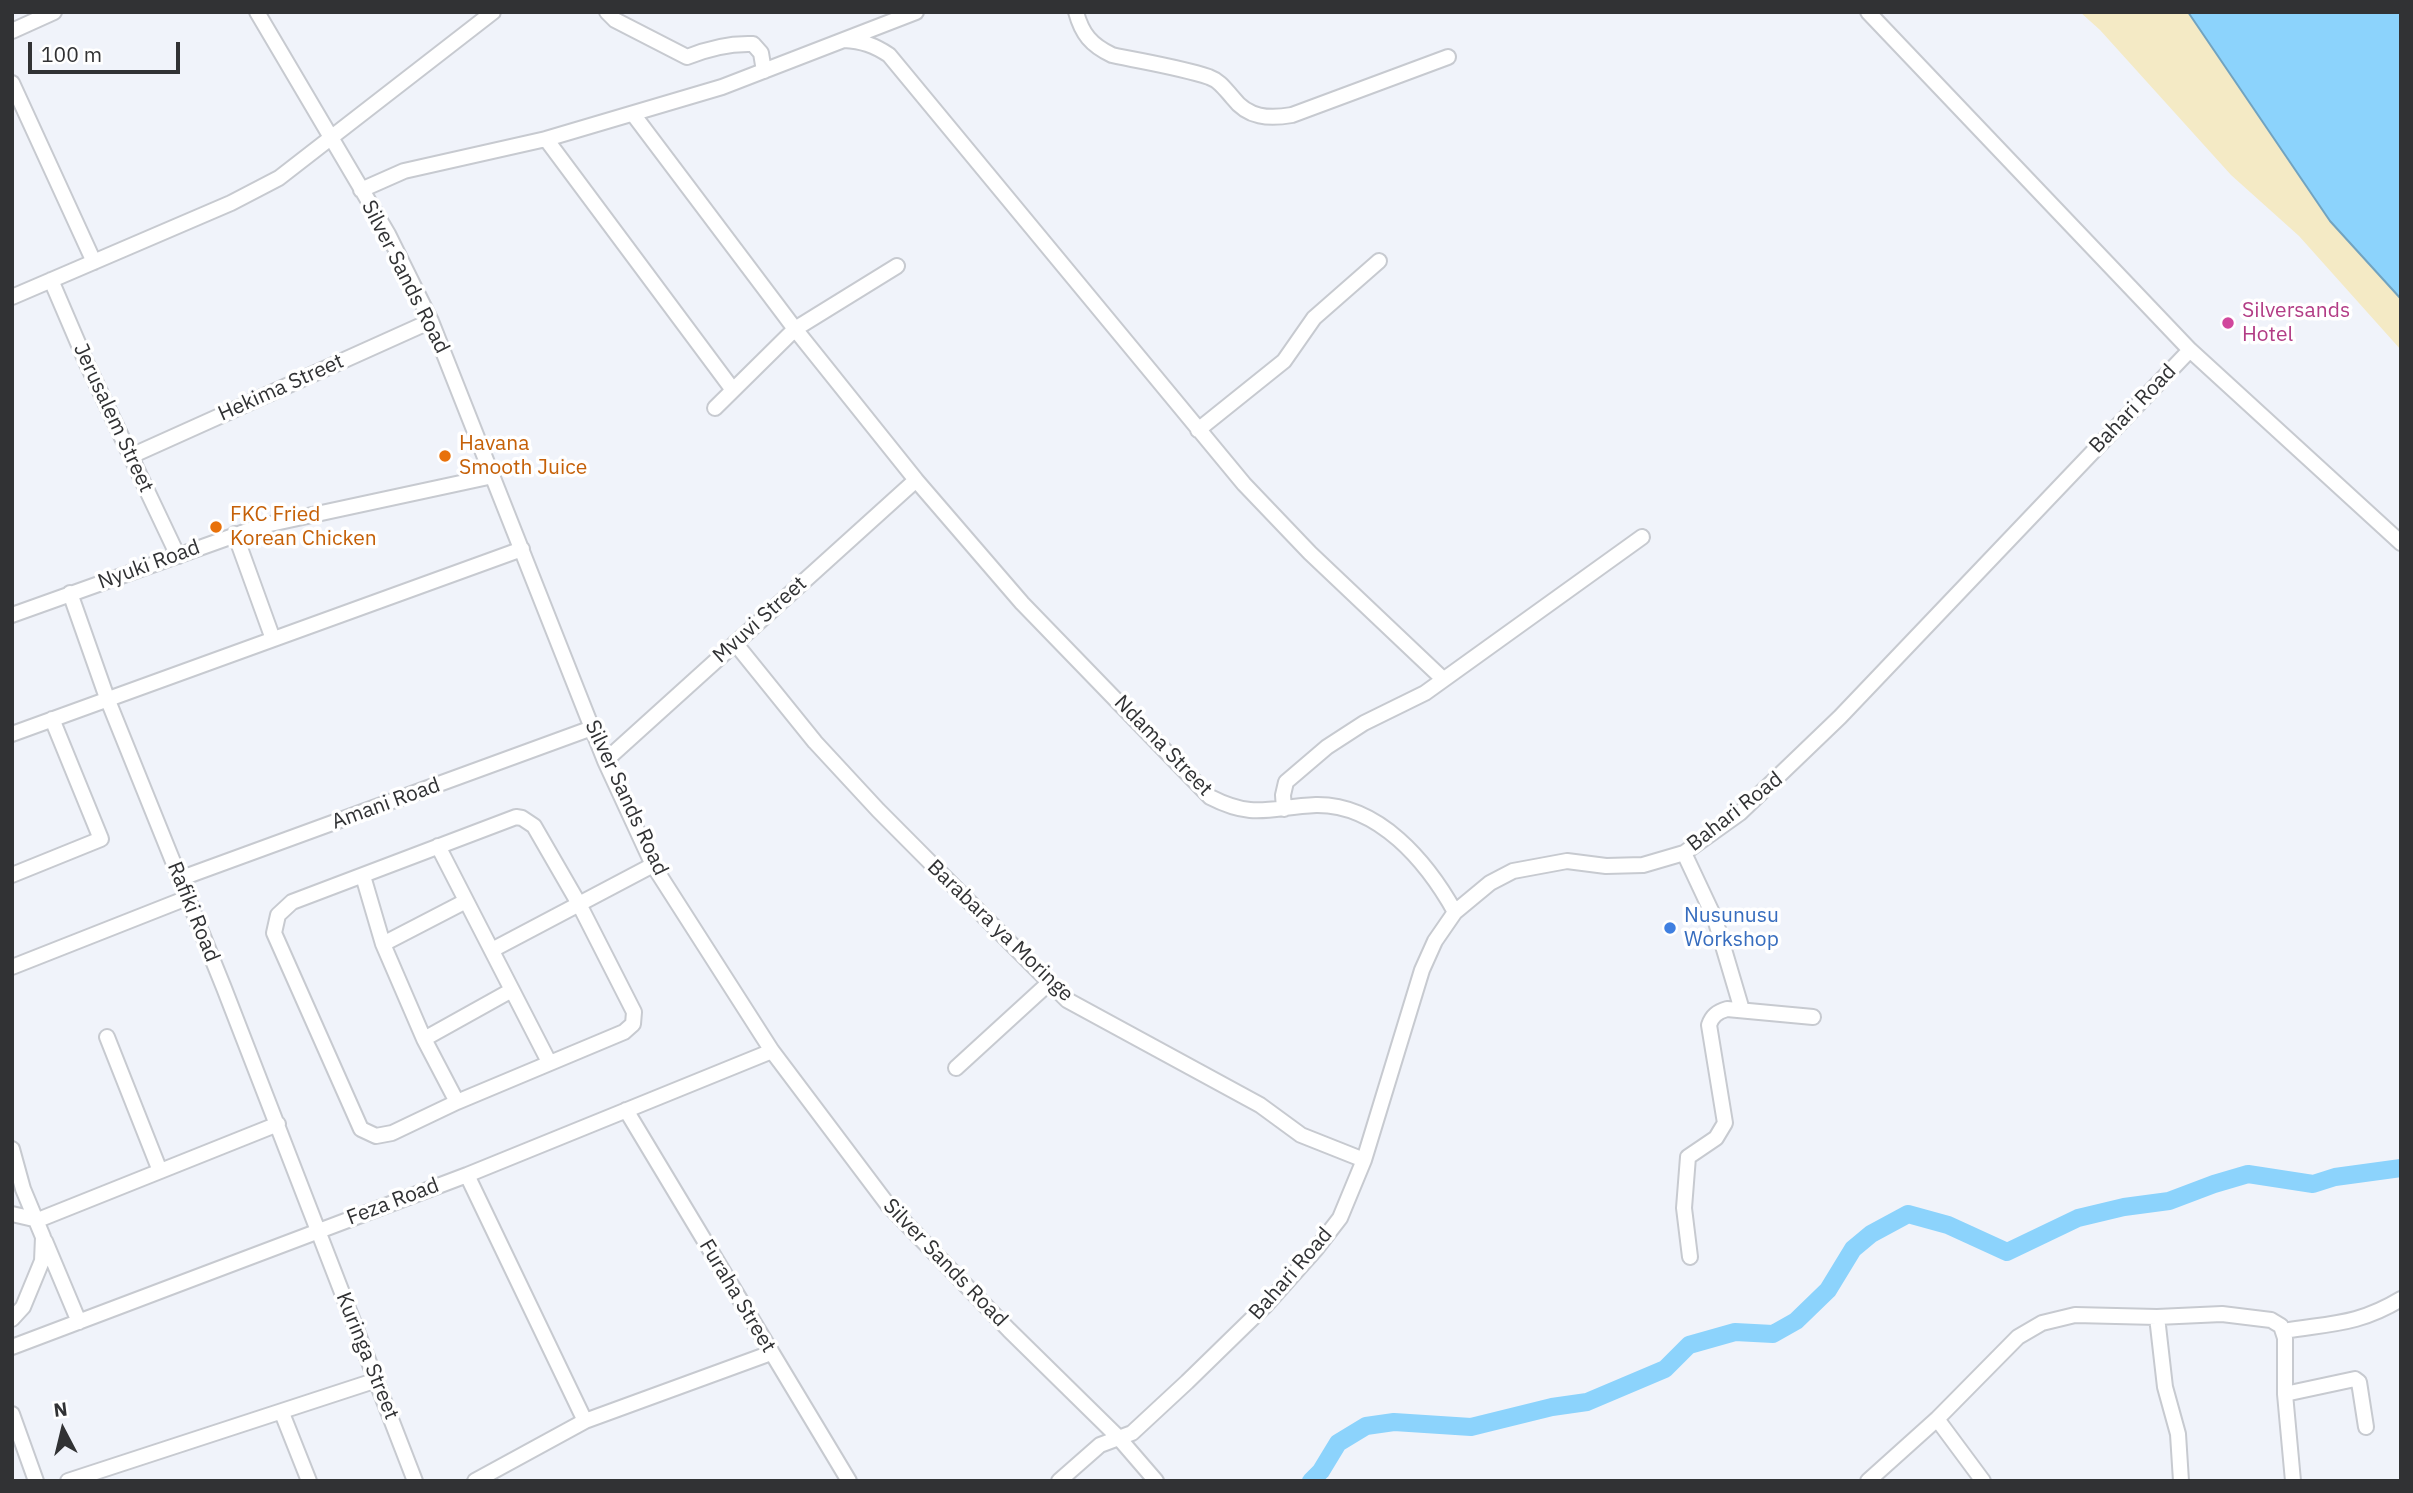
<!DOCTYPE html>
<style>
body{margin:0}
#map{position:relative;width:2413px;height:1493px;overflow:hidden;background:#f0f3fa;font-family:"IBM Plex Sans",sans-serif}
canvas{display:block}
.frame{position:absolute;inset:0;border:14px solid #313234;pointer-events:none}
.north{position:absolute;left:28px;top:1395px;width:70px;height:70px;-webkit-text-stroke:5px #fff;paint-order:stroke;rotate:353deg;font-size:19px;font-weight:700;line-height:28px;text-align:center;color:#313234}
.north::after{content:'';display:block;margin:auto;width:24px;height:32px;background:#313234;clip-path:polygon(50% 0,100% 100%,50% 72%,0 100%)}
.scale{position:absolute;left:28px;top:42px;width:152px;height:32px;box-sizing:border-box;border:4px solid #313234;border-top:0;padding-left:9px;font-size:21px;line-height:24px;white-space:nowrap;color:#313234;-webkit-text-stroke:5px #fff;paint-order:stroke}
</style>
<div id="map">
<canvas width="2413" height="1493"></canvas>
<div class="frame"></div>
<div class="north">N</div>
<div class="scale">100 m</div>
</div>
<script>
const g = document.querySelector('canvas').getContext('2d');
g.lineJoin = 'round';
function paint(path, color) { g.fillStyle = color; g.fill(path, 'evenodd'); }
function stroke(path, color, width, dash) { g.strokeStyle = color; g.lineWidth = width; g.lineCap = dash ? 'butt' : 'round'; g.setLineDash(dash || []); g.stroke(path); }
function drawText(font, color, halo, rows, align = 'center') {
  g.font = font + ' "IBM Plex Sans",sans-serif'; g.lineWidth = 7; g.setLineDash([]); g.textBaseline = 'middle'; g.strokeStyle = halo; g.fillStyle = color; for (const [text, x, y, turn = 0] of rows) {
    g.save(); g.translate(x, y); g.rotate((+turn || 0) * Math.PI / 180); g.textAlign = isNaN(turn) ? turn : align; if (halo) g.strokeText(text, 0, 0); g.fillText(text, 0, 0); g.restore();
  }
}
const sand = new Path2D(`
 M 2080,12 L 2188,12 L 2330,221 L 2401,299 L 2401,350 L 2299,236 L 2231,175 L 2100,30 Z`);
const water = new Path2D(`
 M 2188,12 L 2401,12 L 2401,299 L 2330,221 Z`);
const river = new Path2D(`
 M 1311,1481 L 1321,1471 L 1338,1443 L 1366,1426 L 1394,1422 L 1471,1427 L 1552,1407 L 1587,1402 L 1665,1369 L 1689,1345 L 1735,1332 L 1773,1334 L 1796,1321 L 1828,1290 L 1853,1249 L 1871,1234 L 1908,1214 L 1948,1225 L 2007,1252 L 2078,1218 L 2124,1207 L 2169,1201 L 2214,1184 L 2248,1174 L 2313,1184 L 2335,1177 L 2401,1168`);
const minor = new Path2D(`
 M 257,12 L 388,234 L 431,321 L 605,761 L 653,865 L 772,1051 L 888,1205 L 1009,1330 L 1118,1437 L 1156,1481
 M 607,12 L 615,20 L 687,57 C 709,48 729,43 753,44 L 761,53 L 764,71
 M 1076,12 C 1082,34 1091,45 1112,55 C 1144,62 1178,67 1209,77 C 1220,81 1225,89 1233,98 C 1248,118 1269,119 1292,115 L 1448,57
 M 1868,12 L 2190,350 L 2401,543
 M 12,31 L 54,12
 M 844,40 C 862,41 874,45 889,55 L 1244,484 L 1310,553 L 1443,679
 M 12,83 L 94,262
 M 633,114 L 795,329 L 916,480 L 1022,603 L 1210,797 C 1255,820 1270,807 1316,805 C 1379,804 1427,862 1455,912
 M 546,139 L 733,390
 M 361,190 L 404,171 L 546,139 L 722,87 L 916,12
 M 51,280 L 87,364 L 178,556
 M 12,297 L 231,203 L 279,178 L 493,12
 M 715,408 L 795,329 L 897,266
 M 1198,430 L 1284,361 L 1314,318 L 1379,261
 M 131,456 L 431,321
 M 235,534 L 273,639
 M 70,593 L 107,698 L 224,988 L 415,1481
 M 12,615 L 261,526 L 493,476
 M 735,643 L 815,742 L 878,810 L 1067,1000 L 1260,1105 L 1301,1135 L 1364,1160
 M 12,734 L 522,549
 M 605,761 L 916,480
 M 1284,809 L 1283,795 L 1286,782 L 1327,747 L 1364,723 L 1425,693 L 1642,537
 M 516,817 L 522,818 L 534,826 L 579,904 L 634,1012 L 633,1024 L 624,1032 L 457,1102 L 392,1133 L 376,1136 L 361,1129 L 274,933 L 278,915 L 292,902 Z
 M 438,846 L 549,1062
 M 1684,853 L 1715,919 L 1742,1010
 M 12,875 L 101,839 L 52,719
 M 363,876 L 383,944 L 424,1039 L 457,1102
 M 179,879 L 592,728
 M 383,944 L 466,901
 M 492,950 L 653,865
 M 12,967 L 187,898
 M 107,1037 L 160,1171
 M 424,1039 L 512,990
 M 956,1068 L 1049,983
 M 626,1110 L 849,1481
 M 12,1149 L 23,1189 L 43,1237 L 42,1261 L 23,1307 L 12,1319
 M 467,1175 L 585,1421
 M 12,1214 L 38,1220 L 278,1124
 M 45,1241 L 79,1322
 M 1690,1257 L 1684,1208 L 1688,1157 L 1716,1138 L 1725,1123 L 1709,1025 C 1712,1016 1717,1012 1727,1009 L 1813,1017
 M 2157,1317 L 2165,1387 L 2178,1434 L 2181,1481
 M 2284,1331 C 2331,1323 2358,1325 2401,1299
 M 12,1347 L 467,1175 L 772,1051
 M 2285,1394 L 2355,1379 L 2359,1382 L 2366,1427
 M 282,1413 L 309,1481
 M 12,1414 L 36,1481
 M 1937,1419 L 1983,1481
 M 68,1481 L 377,1380
 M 475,1481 L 585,1421 L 771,1353
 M 1059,1481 L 1100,1445 L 1132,1433 L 1187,1382 L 1266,1305 L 1316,1249 L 1340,1218 L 1364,1160 L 1422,970 L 1435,941 L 1455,912 L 1490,883 L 1513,871 L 1567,861 L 1606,866 L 1643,865 L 1684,853 L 1740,813 L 1840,717 L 2190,350
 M 1868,1481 L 1937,1419 L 2018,1337 L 2042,1323 L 2075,1315 L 2157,1317 L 2222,1314 L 2271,1320 L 2281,1326 L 2285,1338 L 2285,1394 L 2293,1481`);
const markers = [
 [2228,323,7,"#d1479c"],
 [445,456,7,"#e8710a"],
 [216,527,7,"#e8710a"],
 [1670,928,7,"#3f7fe0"]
];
const streetNames = [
 ["Silver Sands Road",405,277,63],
 ["Hekima Street",281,388,-24],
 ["Bahari Road",2133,409,-46],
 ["Jerusalem Street",113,418,65],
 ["Nyuki Road",149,565,-20],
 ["Mvuvi Street",760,620,-42],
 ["Ndama Street",1163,746,46],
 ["Silver Sands Road",626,798,65],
 ["Amani Road",386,804,-20],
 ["Bahari Road",1735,812,-38],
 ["Rafiki Road",193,912,68],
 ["Barabara ya Moringe",1000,931,44],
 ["Feza Road",393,1202,-21],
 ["Silver Sands Road",945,1263,46],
 ["Bahari Road",1291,1274,-49],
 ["Furaha Street",737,1296,59],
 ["Kuringa Street",367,1356,68]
];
const hotelNames = [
 ["Silversands",2242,311],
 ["Hotel",2242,335]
];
const foodNames = [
 ["Havana",459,444],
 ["Smooth Juice",459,468],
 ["FKC Fried",230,515],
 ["Korean Chicken",230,539]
];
const shopNames = [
 ["Nusunusu",1684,916],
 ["Workshop",1684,940]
];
paint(sand, '#f4eac5');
paint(water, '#8cd3fc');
stroke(water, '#71a3c0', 2);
stroke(river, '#8cd3fc', 18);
stroke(minor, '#c7cad0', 18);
stroke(minor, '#fff', 14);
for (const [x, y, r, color] of markers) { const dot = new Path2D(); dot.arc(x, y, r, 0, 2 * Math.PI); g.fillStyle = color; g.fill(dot); stroke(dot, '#fff', 2.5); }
drawText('21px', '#313234', '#fff', streetNames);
drawText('21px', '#b23c85', '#fff', hotelNames, 'left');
drawText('21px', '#c56008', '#fff', foodNames, 'left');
drawText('21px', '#366cbe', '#fff', shopNames, 'left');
</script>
